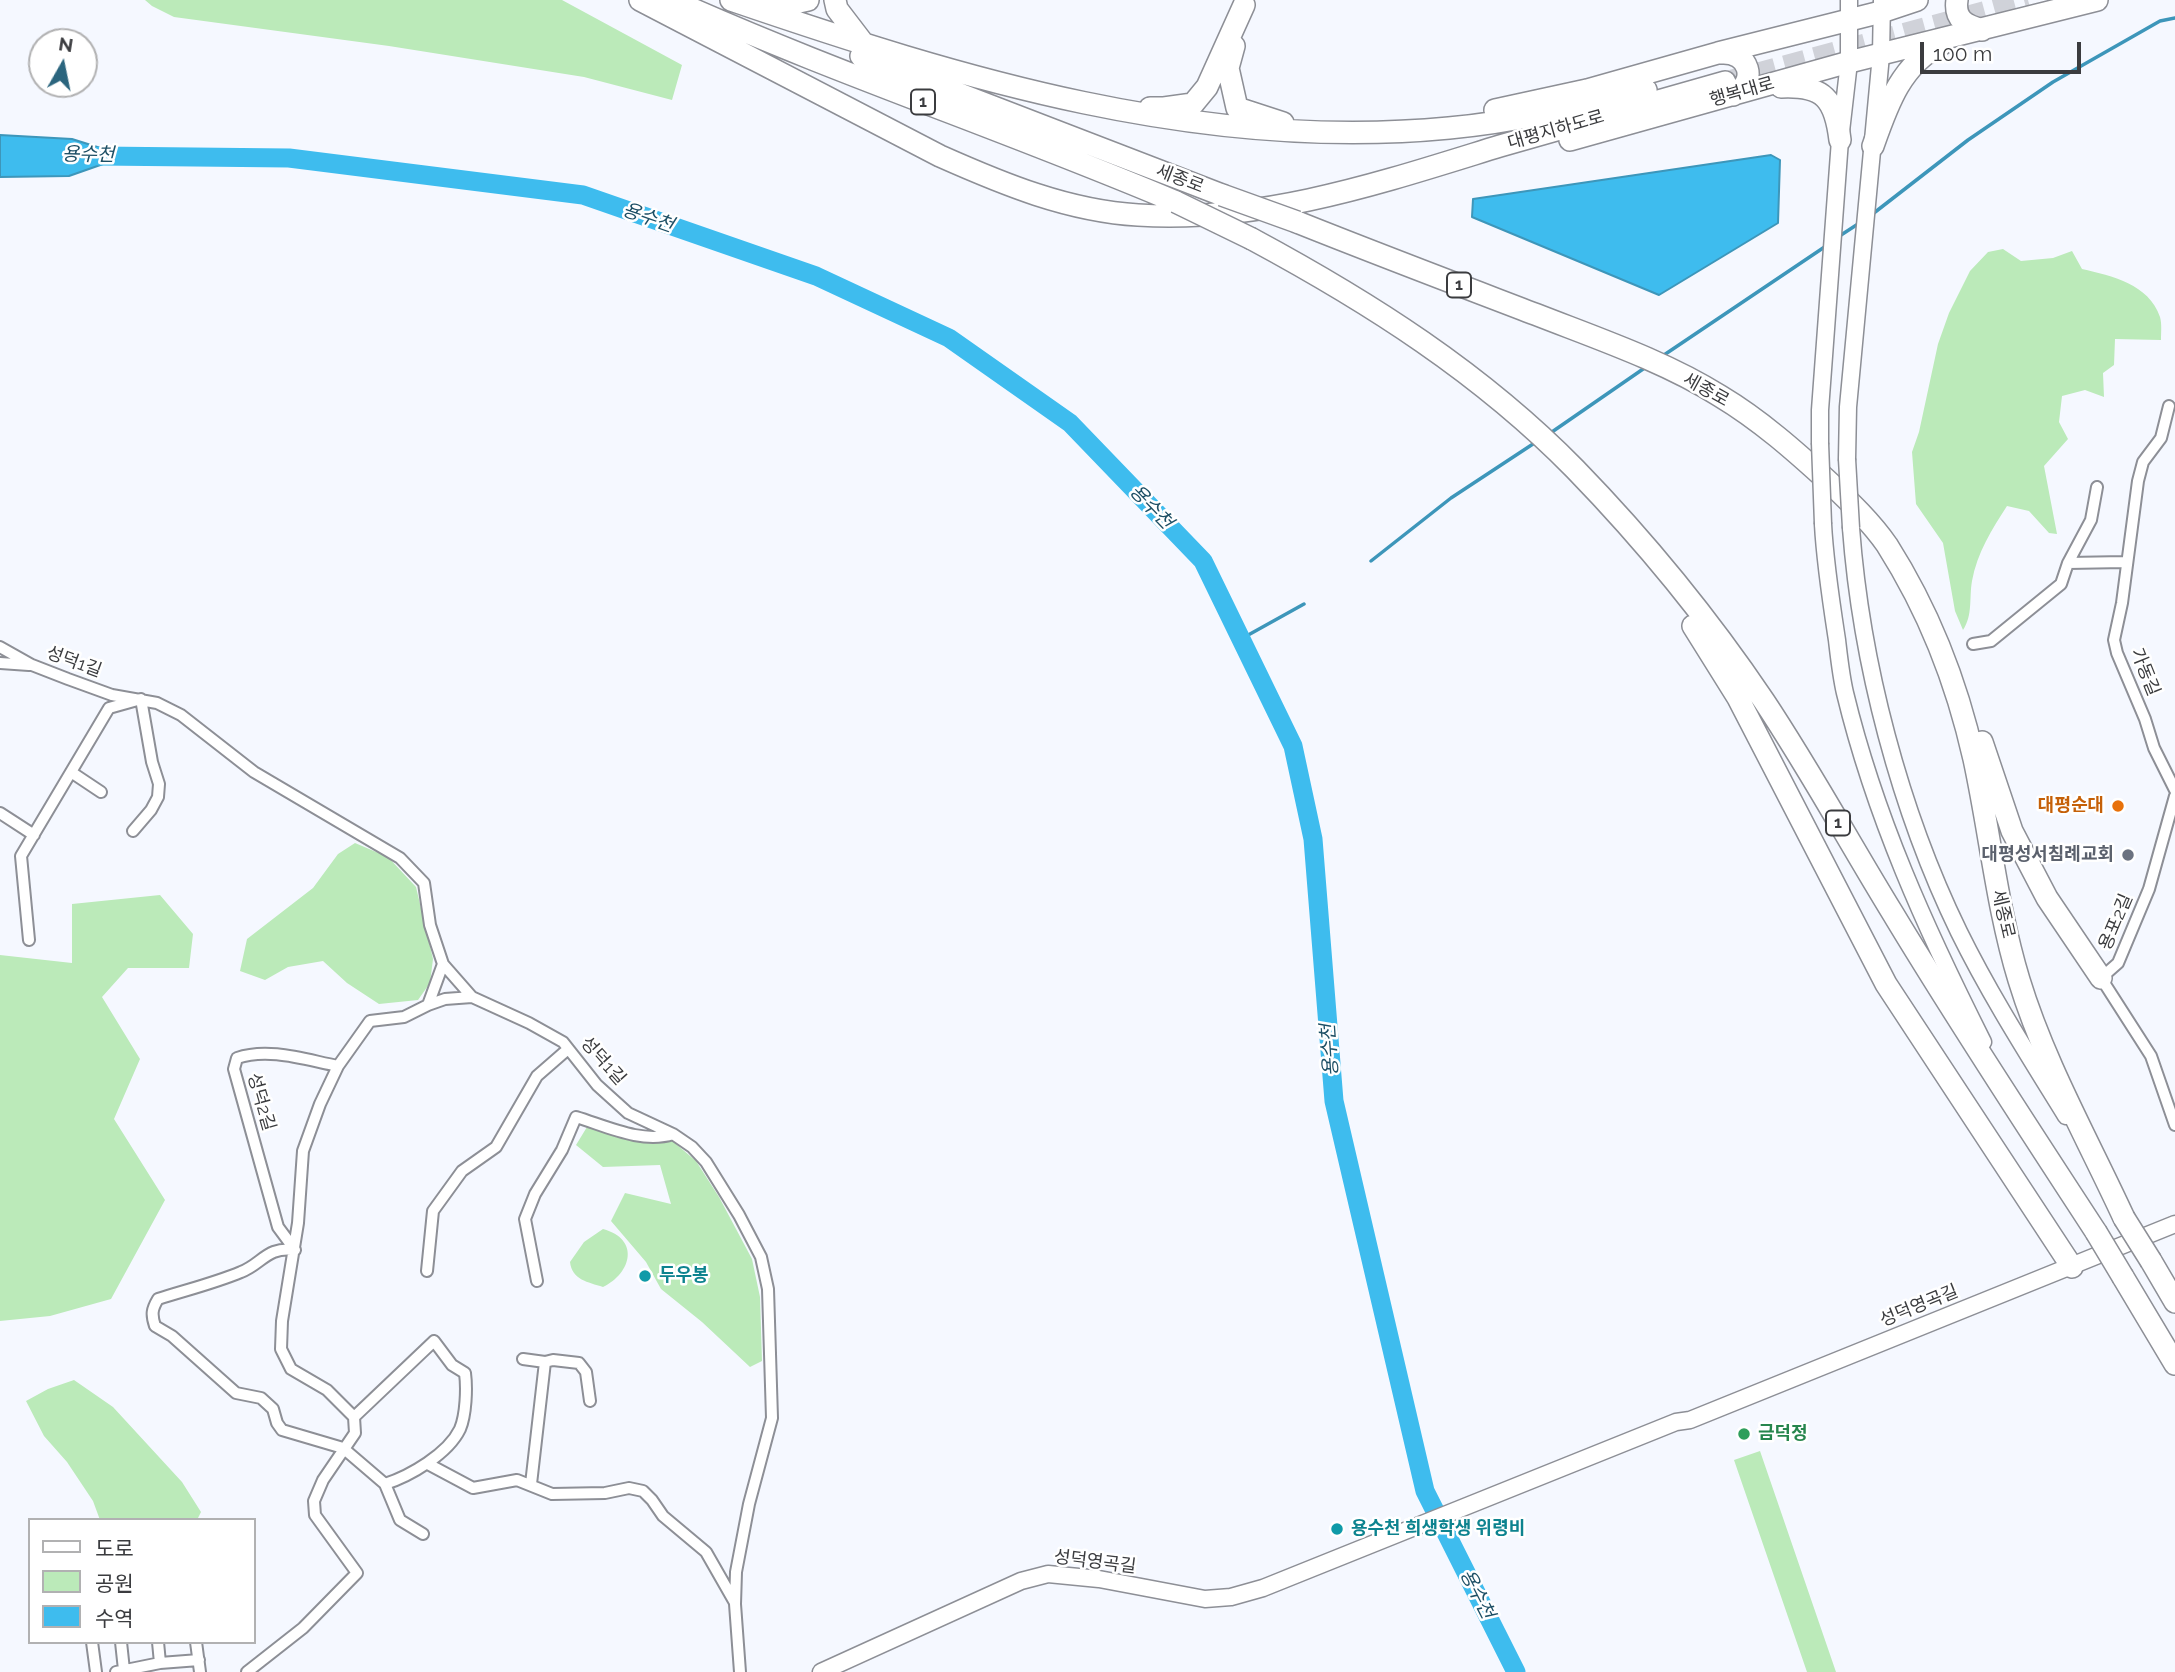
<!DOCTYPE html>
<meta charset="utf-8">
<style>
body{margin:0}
#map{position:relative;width:2175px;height:1672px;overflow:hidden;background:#f5f8ff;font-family:Raleway,"Noto Sans KR",sans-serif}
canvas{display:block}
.legend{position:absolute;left:28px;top:1518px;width:228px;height:126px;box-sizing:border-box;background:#fff;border:2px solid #b1b1b2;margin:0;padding:9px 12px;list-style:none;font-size:21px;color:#3b3c3f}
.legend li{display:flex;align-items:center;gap:14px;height:35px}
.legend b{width:35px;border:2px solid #b1b1b2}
.north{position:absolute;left:28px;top:28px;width:70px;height:70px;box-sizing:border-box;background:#fff;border:2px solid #b1b1b2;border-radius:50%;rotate:9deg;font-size:19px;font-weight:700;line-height:28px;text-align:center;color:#3b3c3f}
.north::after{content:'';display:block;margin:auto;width:24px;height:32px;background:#2b657e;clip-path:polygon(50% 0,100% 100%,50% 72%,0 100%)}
.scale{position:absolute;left:1920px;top:42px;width:161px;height:32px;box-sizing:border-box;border:4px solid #3b3c3f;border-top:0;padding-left:9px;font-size:21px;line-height:24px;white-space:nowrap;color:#3b3c3f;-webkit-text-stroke:5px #fff;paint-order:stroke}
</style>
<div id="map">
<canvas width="2175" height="1672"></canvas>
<ul class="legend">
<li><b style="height:9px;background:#fff"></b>도로</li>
<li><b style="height:19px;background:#bbeab9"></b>공원</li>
<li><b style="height:19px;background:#3ebcee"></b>수역</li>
</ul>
<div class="north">N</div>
<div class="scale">100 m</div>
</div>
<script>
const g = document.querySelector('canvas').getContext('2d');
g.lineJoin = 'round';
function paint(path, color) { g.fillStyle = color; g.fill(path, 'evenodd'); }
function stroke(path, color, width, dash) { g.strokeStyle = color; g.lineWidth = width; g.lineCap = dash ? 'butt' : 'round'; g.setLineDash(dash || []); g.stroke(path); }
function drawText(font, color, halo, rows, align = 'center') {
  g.font = font + ' Raleway,"Noto Sans KR",sans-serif'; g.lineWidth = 5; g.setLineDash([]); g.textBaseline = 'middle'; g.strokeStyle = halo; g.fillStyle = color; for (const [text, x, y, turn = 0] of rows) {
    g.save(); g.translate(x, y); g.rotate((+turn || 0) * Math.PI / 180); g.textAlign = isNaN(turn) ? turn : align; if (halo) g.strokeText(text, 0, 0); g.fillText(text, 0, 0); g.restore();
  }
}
const green = new Path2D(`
 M 145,0 L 562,0 L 682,65 L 672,100 L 584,77 L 389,46 L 174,17 L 152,6 Z
 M 2003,249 L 2021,261 L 2053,258 L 2072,251 L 2082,269 C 2112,276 2149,284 2160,317 C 2162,324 2161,333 2161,340 L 2115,339 L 2114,365 L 2103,373 L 2104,397 L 2085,390 L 2062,396 L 2059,422 L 2068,439 L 2044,466 L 2057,534 L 2049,533 L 2029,511 L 2007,506 C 1992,529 1977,553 1972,581 C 1969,598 1973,615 1963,630 L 1955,611 L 1943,543 L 1916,504 L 1912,452 L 1919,432 L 1938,344 L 1949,313 L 1970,271 L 1988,252 Z
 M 355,843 L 388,857 L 416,887 L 433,959 L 430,983 L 418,1000 L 379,1004 L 347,983 L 323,961 L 288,967 L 265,980 L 240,971 L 247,939 L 313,888 L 338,854 Z
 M 160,895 L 193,934 L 189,968 L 128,968 L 102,997 L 140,1059 L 114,1119 L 165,1200 L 111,1299 L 50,1316 L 0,1321 L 0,955 L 72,963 L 72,904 Z
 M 587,1127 L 618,1134 L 669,1138 L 696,1161 L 719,1197 L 752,1259 L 760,1297 L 762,1361 L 750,1367 L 702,1322 L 661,1289 L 646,1262 L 611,1221 L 625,1193 L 671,1204 L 660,1165 L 603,1167 L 576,1145 Z
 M 603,1229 C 640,1239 632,1273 603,1287 C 588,1282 572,1280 570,1262 L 584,1242 Z
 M 74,1380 L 113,1407 L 182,1482 L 201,1512 L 197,1520 L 100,1520 L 93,1501 L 67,1462 L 44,1436 L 26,1401 L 48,1389 Z
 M 1760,1451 L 1836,1672 L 1807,1672 L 1734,1460 Z`);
const water = new Path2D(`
 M 0,135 L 72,139 L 126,156 L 69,176 L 0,177 Z
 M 1771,155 L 1780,160 L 1778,223 L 1659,295 L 1472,217 L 1473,199 Z`);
const stream = new Path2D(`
 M 1870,216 L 1968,140 L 2053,82 L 2160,21 L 2175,18
 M 1838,237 L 1861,222
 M 1661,357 L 1826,246
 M 1549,434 L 1646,367
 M 1371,561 L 1451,498 L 1536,442
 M 1241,639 L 1304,604`);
const river = new Path2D(`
 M 99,156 L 289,158 L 583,195 L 816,276 L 949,338 L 1070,423 L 1203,561 L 1293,746 L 1313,839 L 1334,1101 L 1425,1491 L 1516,1672`);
const highwayTunnel = new Path2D(`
 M 1725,82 L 2028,0`);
const street = new Path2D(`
 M 2169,406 L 2161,438 L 2143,462 L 2138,481 L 2122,603 L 2114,640 L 2117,653 L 2145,719 L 2154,748 L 2175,790
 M 2068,563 L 2125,562
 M 1973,644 L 1991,641 L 2061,584 L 2068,563 L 2091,520 L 2097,487
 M 0,647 L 32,665 L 68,679 L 112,695 L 157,703 L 181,715 L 254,772 L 400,858 L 424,883 L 430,925 L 443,964 L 472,997 L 529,1023 L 563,1042 L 597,1085 L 628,1113 L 673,1134 L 692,1147 L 706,1162 L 739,1215 L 761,1257 L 768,1289 L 772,1418 L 749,1504 L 736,1572 L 735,1604 L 740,1672
 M 0,663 L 29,665
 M 71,772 L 101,792
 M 2175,796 L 2149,889 L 2118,963 L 2101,978 L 2151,1056 L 2175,1125
 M 0,813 L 34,835
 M 29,940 L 21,856 L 109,708 L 141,699 L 152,762 L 159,784 L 158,797 L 151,810 L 133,831
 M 428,1005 L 443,964
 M 295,1250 C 267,1246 262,1264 241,1272 C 215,1283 186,1290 158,1299 C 152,1309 151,1314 155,1326 L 172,1336 L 236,1393 L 261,1398 L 273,1409 L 277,1423 L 282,1430 L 343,1448 L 385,1484 C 410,1476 448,1454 460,1429 C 466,1415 467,1388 465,1373 L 452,1365 L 434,1341 L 354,1417
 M 295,1250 L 278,1227 L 234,1069 L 237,1058 C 269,1047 306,1060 338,1066
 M 427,1271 L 433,1211 L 462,1171 L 496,1147 L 537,1076 L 568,1049
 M 537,1281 L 525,1219 L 535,1194 L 562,1150 L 576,1117 C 606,1126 642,1144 673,1134
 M 523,1359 L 545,1362 L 531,1484
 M 545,1362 L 553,1360 L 579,1363 L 586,1372 L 590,1401
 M 428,1464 L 473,1488 L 517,1480 L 552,1494 L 605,1493 L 629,1488 L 643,1491 L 652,1500 L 663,1516 L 706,1552 L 734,1601
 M 385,1484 L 400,1520 L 423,1534
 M 92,1642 L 96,1672
 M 121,1642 L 124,1670
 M 158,1642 L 160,1663
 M 196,1642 L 200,1672
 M 116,1672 L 160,1663 L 199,1660
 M 247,1672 L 303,1628 L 357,1573 L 315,1515 L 314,1501 L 323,1480 L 355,1433 L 354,1417 L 327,1390 L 291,1369 L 281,1349 L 282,1321 L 298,1223 L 303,1151 L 320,1104 L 338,1066 L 370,1021 L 404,1017 L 428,1005 L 445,999 L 472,997`);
const secondary = new Path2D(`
 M 1820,443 L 1820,410 L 1840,140 L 1849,62 L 1849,0
 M 1847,459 L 1848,407 L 1881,55 L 1882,0
 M 1823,524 C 1825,563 1831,601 1837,640 C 1839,657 1841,676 1845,693 C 1875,817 1926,929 1983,1042
 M 1851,528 C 1861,663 1900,811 1959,932 C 1990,995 2029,1056 2066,1116
 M 821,1672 L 1021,1581 L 1048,1574 L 1099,1579 L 1205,1599 L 1231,1597 L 1263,1588 L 1676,1422 L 1690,1420 L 2175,1224`);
const highway = new Path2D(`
 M 640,0 L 940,156 C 1003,184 1068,211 1138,215 C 1263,223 1383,182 1500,146 C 1575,124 1650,103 1725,82
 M 672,0 C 837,74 1009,131 1176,202
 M 731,0 C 962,79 1201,152 1449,128 C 1516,122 1581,106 1646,90
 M 835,0 L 837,9 L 863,43
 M 1957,0 C 1954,20 1966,25 1982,30
 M 762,5 L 781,6 L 808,0
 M 1234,46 L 1228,68 L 1237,108 L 1283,123
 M 1721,53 C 1749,51 1759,82 1733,95
 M 861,56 L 1222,195
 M 1781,87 C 1824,85 1835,99 1840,140
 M 1150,108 L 1164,108 L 1193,104 L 1207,87 L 1244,5
 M 1495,110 L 1587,90 L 1718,53 L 1881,12 L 1917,0
 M 1570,140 L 1849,62 L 2097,0
 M 1873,146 C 1887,106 1901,64 1942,44
 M 1297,222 C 1377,254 1459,285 1540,316 C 1599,339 1666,362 1720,396 C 1760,420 1795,451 1830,483 C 1850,502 1871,522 1887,545 C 1929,611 1957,683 1974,759 C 1990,833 1997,908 2019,980 C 2044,1062 2088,1140 2124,1218
 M 1252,239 C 1369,302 1481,373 1575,469 C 1645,541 1708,618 1764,701 C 1810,770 1849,842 1892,912 C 1957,1020 2027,1126 2096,1232
 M 1693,626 L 1738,698 L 1886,984 L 2072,1267
 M 1982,742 L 2012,831 L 2047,898 L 2101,978
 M 2151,1261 L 2175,1302
 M 2123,1277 L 2175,1364`);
const secondaryBridge = new Path2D(`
 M 1820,443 L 1823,524
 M 1847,459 L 1851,528`);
const highwayBridge = new Path2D(`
 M 1222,195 L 1297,222
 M 1176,202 L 1252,239
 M 2124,1218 L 2151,1261
 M 2096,1232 L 2123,1277`);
const markers = [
 [2118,806,7,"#e8710a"],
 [2128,855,7,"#6b7280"],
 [645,1276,7,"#0f9aa8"],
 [1744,1434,7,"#2e9e5b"],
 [1337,1529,7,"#0f9aa8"]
];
const shields = [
 [923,102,24],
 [1459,285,24],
 [1838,823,24]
];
const shieldNames = [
 ["1",923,102],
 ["1",1459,285],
 ["1",1838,823]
];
const streetNames = [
 ["행복대로",1742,92,-16],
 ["대평지하도로",1556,130,-16],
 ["세종로",1180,179,21],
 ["세종로",1706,390,29],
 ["성덕1길",74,662,20],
 ["가동길",2145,672,68],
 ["세종로",2003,914,77],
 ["용포2길",2116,922,-67],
 ["성덕1길",603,1061,48],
 ["성덕2길",261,1102,74],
 ["성덕영곡길",1919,1306,-22],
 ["성덕영곡길",1095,1562,7]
];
const foodNames = [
 ["대평순대",2104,806]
];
const worshipNames = [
 ["대평성서침례교회",2114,855]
];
const cultureNames = [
 ["두우봉",659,1276],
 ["용수천 희생학생 위령비",1351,1529]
];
const leisureNames = [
 ["금덕정",1758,1434]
];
const waterNames = [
 ["용수천",88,155,1],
 ["용수천",648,218,19],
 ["용수천",1151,507,46],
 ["용수천",1330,1050,-94],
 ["용수천",1477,1594,63]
];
paint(green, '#bbeab9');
paint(water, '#3ebcee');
stroke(water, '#3d96ba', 2);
stroke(stream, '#3d96ba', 3.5);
stroke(river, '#3ebcee', 19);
stroke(highwayTunnel, '#d0d2d9', 21, [21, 10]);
stroke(street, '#8d8f96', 14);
stroke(secondary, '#8d8f96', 19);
stroke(highway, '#8d8f96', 24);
stroke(street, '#fff', 10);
stroke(secondary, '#fff', 16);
stroke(highway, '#fff', 21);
stroke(secondaryBridge, '#8d8f96', 19, []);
stroke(highwayBridge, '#8d8f96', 24, []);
stroke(secondaryBridge, '#fff', 16);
stroke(highwayBridge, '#fff', 21);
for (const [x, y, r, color] of markers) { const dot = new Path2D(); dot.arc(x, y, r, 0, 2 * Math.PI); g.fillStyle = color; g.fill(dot); stroke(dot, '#fff', 2.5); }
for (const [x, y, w] of shields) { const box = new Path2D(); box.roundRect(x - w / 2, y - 12.5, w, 25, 5); g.fillStyle = '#fff'; g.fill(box); stroke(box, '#3b3c3f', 2); }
drawText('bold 16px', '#3b3c3f', null, shieldNames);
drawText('18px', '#3b3c3f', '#fff', streetNames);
drawText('bold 18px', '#c56008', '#fff', foodNames, 'right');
drawText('bold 18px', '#5b616d', '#fff', worshipNames, 'right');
drawText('bold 18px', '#0d838f', '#fff', cultureNames, 'left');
drawText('bold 18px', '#27864d', '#fff', leisureNames, 'left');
drawText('italic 19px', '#1d4f65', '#fff', waterNames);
</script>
